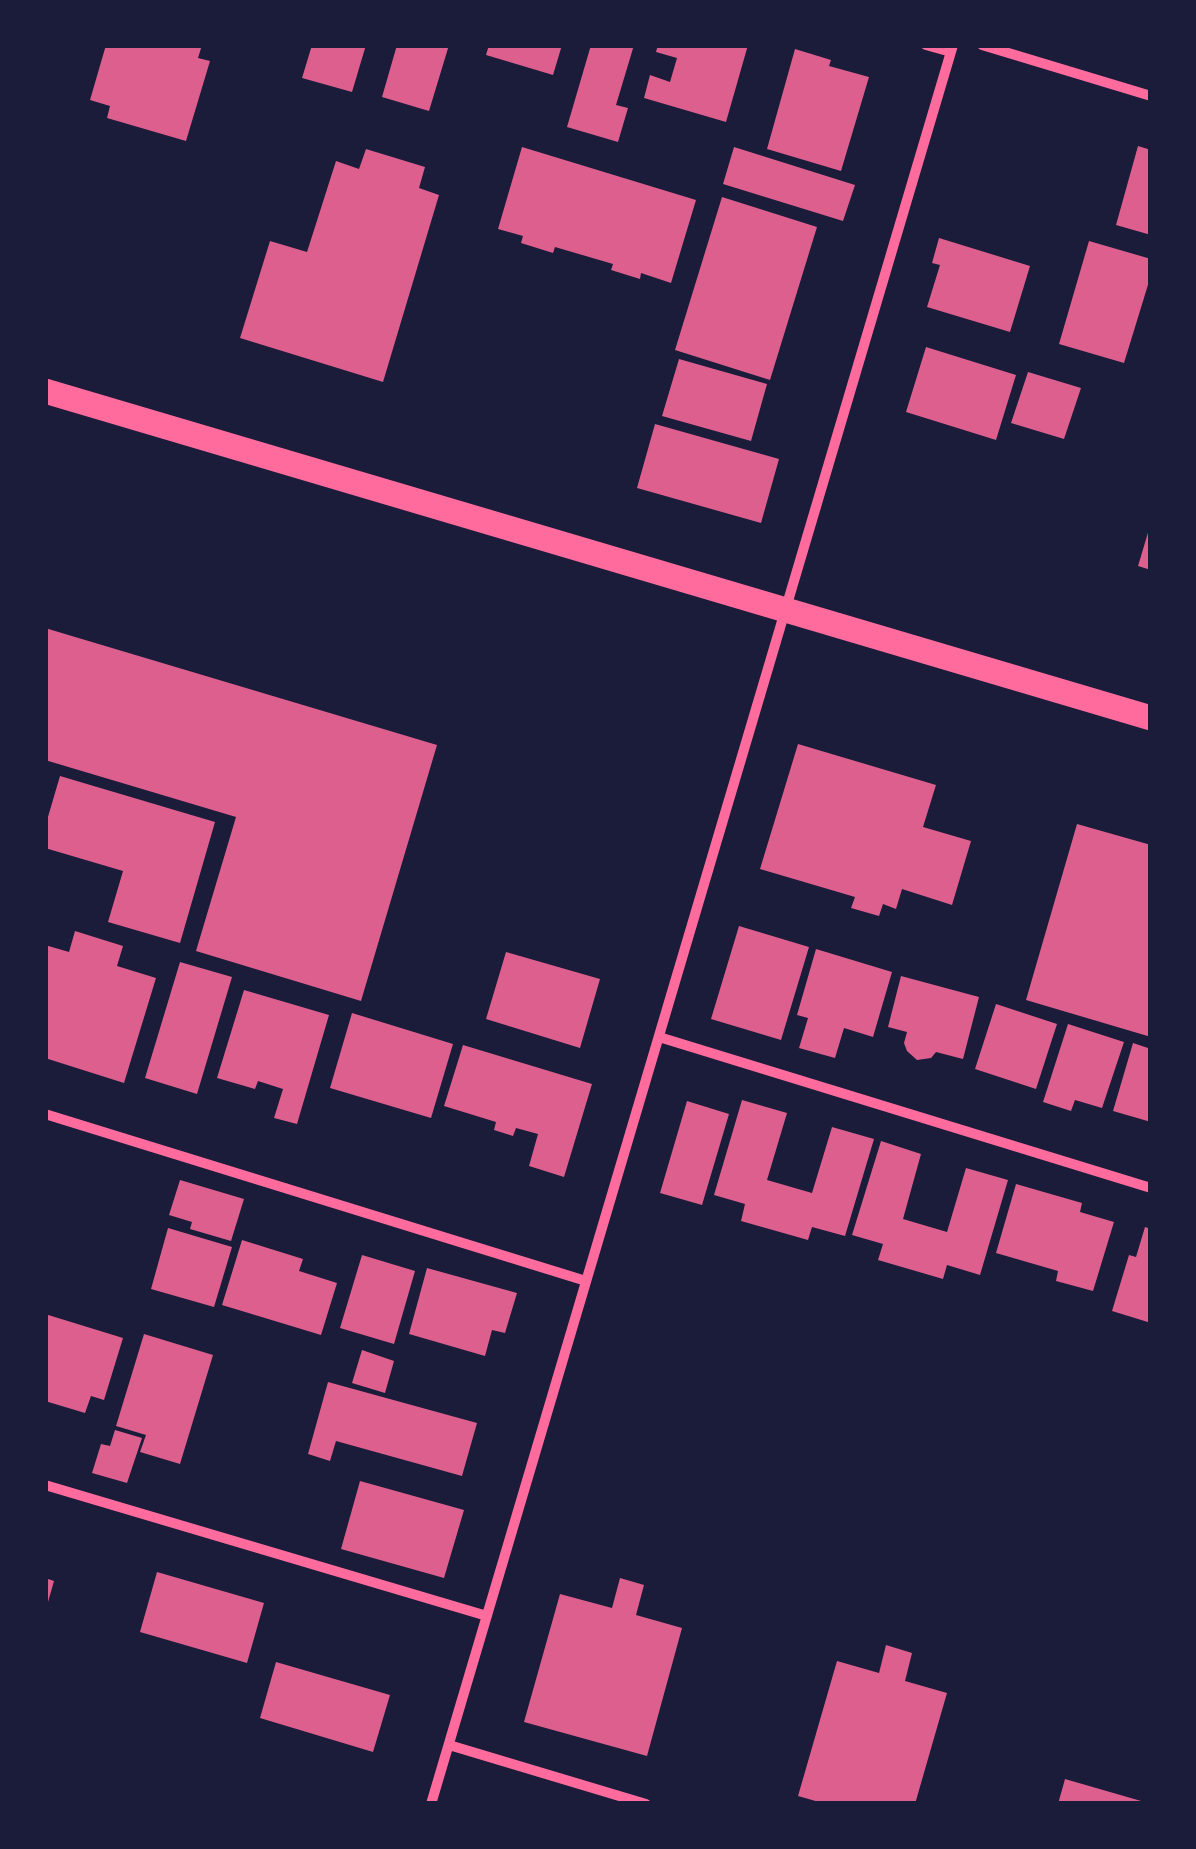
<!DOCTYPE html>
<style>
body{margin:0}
#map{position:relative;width:1196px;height:1849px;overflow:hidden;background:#1b1b3a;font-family:"Titillium Web",sans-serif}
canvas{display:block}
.frame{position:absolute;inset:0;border:48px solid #1b1b3a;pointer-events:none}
</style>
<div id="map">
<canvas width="1196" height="1849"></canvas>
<div class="frame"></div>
</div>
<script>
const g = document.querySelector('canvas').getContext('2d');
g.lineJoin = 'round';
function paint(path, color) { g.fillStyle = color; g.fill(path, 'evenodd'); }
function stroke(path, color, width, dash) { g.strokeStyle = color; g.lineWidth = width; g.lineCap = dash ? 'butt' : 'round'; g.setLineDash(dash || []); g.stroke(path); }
const building = new Path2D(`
 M 106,45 L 202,45 L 198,58 L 210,61 L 186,141 L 107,118 L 110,106 L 90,100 Z
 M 312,45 L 366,45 L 352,92 L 302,78 Z
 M 397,45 L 449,45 L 429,111 L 382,97 Z
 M 489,45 L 562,45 L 553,75 L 486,55 Z
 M 591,45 L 634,45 L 616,105 L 628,108 L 618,142 L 567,127 Z
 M 658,45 L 748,45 L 726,122 L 644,98 L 650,75 L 670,82 L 677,58 L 656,52 Z
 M 795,49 L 831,60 L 829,66 L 869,77 L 841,171 L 767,149 Z
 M 1138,146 L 1151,150 L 1151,235 L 1116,225 Z
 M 522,147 L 696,200 L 671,283 L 641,273 L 640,279 L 611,270 L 613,264 L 555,247 L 553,253 L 521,243 L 523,236 L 498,229 Z
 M 734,147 L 855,185 L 843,221 L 723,184 Z
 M 366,149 L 425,167 L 419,188 L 439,195 L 383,382 L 240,338 L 270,241 L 307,252 L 336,161 L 359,169 Z
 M 722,197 L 817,227 L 770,380 L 675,350 Z
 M 939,238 L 1030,266 L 1010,332 L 927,307 L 940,265 L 932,263 Z
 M 1089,241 L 1151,259 L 1151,275 L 1124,363 L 1059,344 Z
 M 926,347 L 1016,375 L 996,440 L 906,412 Z
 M 679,359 L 767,384 L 751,441 L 662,416 Z
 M 1028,372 L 1081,388 L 1064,439 L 1011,423 Z
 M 655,424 L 779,459 L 761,523 L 637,488 Z
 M 1150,526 L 1151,526 L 1151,570 L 1138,566 Z
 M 45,628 L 437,745 L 361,1001 L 196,951 L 236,817 L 45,760 Z
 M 798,744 L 936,785 L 923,827 L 971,841 L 952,905 L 902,889 L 896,909 L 883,904 L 879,916 L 851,908 L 855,897 L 760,869 Z
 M 60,776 L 215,822 L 180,943 L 108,922 L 123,871 L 45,848 L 45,827 Z
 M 1077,824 L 1151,845 L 1151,1037 L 1026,1000 Z
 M 739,926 L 809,947 L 781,1040 L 711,1019 Z
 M 75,931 L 123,946 L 117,966 L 156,978 L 124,1083 L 45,1058 L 45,945 L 69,952 Z
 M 816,949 L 892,972 L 873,1037 L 844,1028 L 835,1058 L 799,1048 L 808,1018 L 797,1015 Z
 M 506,952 L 600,979 L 580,1048 L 486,1019 Z
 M 180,962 L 232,977 L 197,1094 L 145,1078 Z
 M 901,976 L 979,997 L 963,1059 L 936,1052 L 931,1058 L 917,1060 L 907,1051 L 904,1043 L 907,1032 L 888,1027 Z
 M 244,990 L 329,1015 L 297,1124 L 274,1118 L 283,1089 L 258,1081 L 255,1089 L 217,1078 Z
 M 996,1004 L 1057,1024 L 1036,1089 L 975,1069 Z
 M 352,1013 L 453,1044 L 431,1118 L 330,1088 Z
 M 1068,1024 L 1124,1042 L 1102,1108 L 1075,1100 L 1071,1111 L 1043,1102 Z
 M 1133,1043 L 1151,1049 L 1151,1122 L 1113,1111 Z
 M 463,1045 L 592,1084 L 564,1177 L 529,1166 L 538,1134 L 516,1128 L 513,1136 L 494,1130 L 496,1122 L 444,1106 Z
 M 742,1100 L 787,1113 L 767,1180 L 812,1193 L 832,1127 L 874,1139 L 845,1236 L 812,1227 L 808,1240 L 741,1221 L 745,1204 L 714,1195 Z
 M 687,1101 L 729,1114 L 702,1205 L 660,1193 Z
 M 881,1141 L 921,1154 L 903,1219 L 947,1232 L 966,1168 L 1008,1180 L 980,1275 L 947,1265 L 943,1279 L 878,1260 L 883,1244 L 852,1235 Z
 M 180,1180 L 244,1199 L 231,1241 L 190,1229 L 192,1222 L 169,1215 Z
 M 1016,1184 L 1082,1203 L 1080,1212 L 1114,1222 L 1093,1291 L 1056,1281 L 1058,1271 L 996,1253 Z
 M 1145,1227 L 1151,1229 L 1151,1323 L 1112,1311 L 1129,1255 L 1136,1257 Z
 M 168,1228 L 232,1247 L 214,1307 L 151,1289 Z
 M 242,1240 L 303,1259 L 299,1271 L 337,1283 L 321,1335 L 222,1305 Z
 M 362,1255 L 415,1271 L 394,1344 L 340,1328 Z
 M 427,1268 L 517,1293 L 505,1333 L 492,1330 L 485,1356 L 409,1334 Z
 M 45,1314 L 123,1338 L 104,1400 L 91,1396 L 85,1413 L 45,1401 Z
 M 144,1334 L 213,1355 L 180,1464 L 140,1452 L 146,1435 L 116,1426 Z
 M 362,1350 L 394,1361 L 385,1393 L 352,1383 Z
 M 328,1382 L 477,1423 L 462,1476 L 336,1441 L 330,1461 L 308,1454 Z
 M 115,1430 L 142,1438 L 127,1483 L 92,1473 L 101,1444 L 110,1446 Z
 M 360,1481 L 464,1510 L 444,1578 L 341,1549 Z
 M 157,1572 L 264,1603 L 247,1663 L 140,1632 Z
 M 45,1578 L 54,1581 L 46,1609 L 45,1609 Z
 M 620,1578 L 644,1585 L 636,1615 L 682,1628 L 647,1756 L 524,1722 L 560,1594 L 612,1608 Z
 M 886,1645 L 912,1653 L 905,1681 L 947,1693 L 915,1804 L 826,1804 L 798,1796 L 837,1661 L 879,1673 Z
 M 276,1662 L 390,1695 L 373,1752 L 260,1718 Z
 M 1065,1779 L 1148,1803 L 1148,1804 L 1058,1804 Z`);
const minor = new Path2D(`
 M 926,45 L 951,52
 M 982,45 L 1151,96
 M 659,1037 L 1151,1188
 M 45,1114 L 586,1281
 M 45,1485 L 487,1616
 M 449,1745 L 646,1804
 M 431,1804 L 953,45`);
const primary = new Path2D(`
 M 45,391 L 1151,718`);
paint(building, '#dd5f8e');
stroke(minor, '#ff6b9d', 10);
stroke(primary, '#ff6b9d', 25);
</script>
